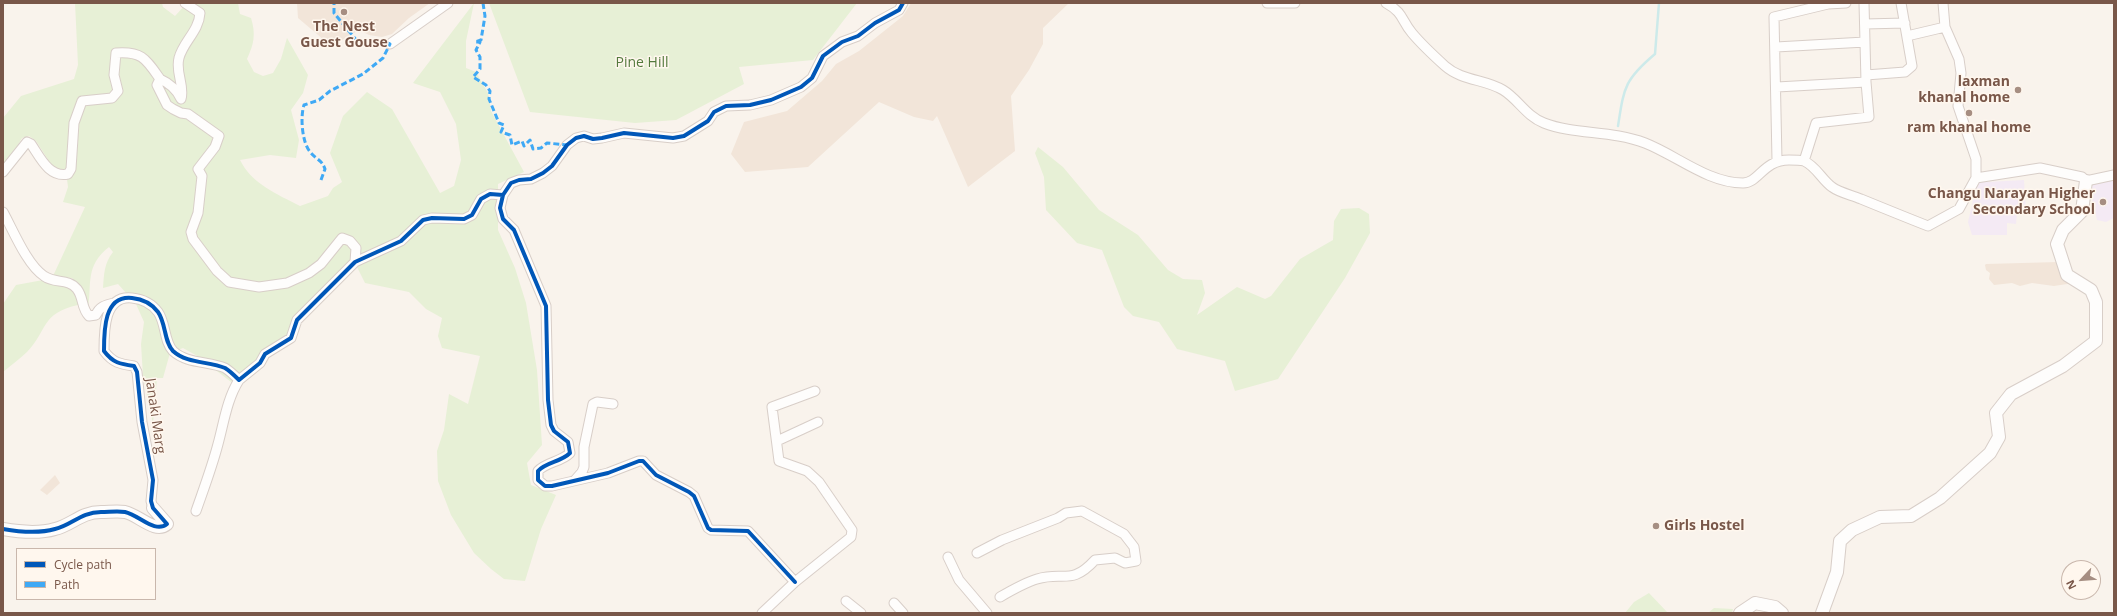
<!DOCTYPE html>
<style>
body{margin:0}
#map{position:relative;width:2117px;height:616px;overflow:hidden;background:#f9f3ec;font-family:"Open Sans",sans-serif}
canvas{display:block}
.frame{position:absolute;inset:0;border:4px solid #795749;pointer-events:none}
.legend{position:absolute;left:16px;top:548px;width:140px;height:52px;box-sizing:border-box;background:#fff7ee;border:1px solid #c9b7ac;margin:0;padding:5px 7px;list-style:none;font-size:12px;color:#795749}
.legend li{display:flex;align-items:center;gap:8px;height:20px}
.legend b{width:20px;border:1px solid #c9b7ac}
.north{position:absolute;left:2061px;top:560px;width:40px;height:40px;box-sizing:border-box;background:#fff7ee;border:1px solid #c9b7ac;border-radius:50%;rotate:244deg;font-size:11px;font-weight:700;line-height:16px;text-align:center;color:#795749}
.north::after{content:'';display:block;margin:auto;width:14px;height:18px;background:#a68e82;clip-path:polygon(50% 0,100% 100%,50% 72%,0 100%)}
</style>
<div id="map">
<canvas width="2117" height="616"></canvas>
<div class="frame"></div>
<ul class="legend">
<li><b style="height:5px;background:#0057b8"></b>Cycle path</li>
<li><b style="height:5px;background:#3fa9f5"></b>Path</li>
</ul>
<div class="north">N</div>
</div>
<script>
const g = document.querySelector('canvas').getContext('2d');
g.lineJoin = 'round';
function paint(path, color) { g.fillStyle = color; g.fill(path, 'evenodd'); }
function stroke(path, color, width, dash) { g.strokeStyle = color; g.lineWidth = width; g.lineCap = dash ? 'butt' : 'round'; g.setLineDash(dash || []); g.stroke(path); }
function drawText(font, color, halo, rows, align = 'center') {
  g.font = font + ' "Open Sans",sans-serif'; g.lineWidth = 3; g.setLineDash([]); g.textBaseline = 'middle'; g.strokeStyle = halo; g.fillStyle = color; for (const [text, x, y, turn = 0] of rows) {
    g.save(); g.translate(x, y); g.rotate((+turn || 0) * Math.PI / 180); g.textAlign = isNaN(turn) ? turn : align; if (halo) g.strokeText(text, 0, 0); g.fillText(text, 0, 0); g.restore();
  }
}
const residential = new Path2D(`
 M 297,3 L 430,3 L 409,18 L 392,34 L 382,37 L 369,35 L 359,30 L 342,40 L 324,40 L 298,18 Z
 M 911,3 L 1069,3 L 1043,28 L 1043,44 L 1029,70 L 1011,96 L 1015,151 L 968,187 L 937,116 L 933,121 L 914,117 L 879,102 L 808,167 L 745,172 L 731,154 L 744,122 L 787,111 L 822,81 L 836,64 L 859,51 L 903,16 Z
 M 2058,262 L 2074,283 L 2054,286 L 2032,283 L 2020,286 L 2012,283 L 1994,285 L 1989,279 L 1990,273 L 1986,270 L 1985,265 L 1986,264 Z
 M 55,475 L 60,483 L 47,495 L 40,490 Z`);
const education = new Path2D(`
 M 2114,178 L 2114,218 L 2106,222 L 2097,220 L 2089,186 Z
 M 1978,179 L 1987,182 L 2024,180 L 2026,212 L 2017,213 L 2016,224 L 2007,223 L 2007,235 L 1972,235 L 1968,222 Z`);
const green = new Path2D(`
 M 75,3 L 162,3 L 163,7 L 175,16 L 187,3 L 238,3 L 240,14 L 251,18 C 256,34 254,44 247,59 L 254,72 L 263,76 L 273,73 L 281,59 L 287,38 L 308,75 L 303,93 L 291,110 L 299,140 L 296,158 L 270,155 L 240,160 C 252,184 277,194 300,206 L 328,196 L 333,188 L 342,182 L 330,153 L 343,116 L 367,92 L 392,109 L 440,193 L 454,186 L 461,160 L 456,124 L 440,92 L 413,83 L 474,3 L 466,41 L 466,68 L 476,72 L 488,93 L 491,111 L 524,172 L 498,184 L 498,230 L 515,268 L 526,303 L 537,370 L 542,445 L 527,463 L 531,485 L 556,495 L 541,529 L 525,581 L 504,579 L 491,569 L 474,553 L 451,515 L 438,481 L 437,451 L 444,430 L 449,394 L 468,404 L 480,356 L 442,348 L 438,336 L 442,318 L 426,309 L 409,292 L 365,283 L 355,263 L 297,320 L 286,336 L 251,369 L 231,382 L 199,357 L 183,348 L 170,353 L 163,378 L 157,378 L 153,424 L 143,376 L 141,344 L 144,322 L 136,304 L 118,284 L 103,288 C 104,275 104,263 113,252 L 109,247 C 85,266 92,282 88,310 L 79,286 L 72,278 L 53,276 L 85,207 L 63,202 L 68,187 L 67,179 L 54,169 L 36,141 L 29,136 L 22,138 L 9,161 L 3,164 L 3,118 L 21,96 L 74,79 L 78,65 Z
 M 489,3 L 857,3 L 813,60 L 739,67 L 744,84 L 676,120 L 635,123 L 530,112 Z
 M 1038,147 L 1063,167 L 1099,210 L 1138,235 L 1168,270 L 1183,279 L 1202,280 L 1205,293 L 1197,315 L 1237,287 L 1265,299 L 1271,296 L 1300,259 L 1333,240 L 1334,221 L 1341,209 L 1359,208 L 1369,214 L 1370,233 L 1345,278 L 1278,379 L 1235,391 L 1225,361 L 1177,349 L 1159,322 L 1133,316 L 1124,307 L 1102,250 L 1077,243 L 1046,210 L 1044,177 L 1035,153 Z
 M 43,280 L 57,286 L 60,284 L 71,287 L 79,298 L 78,305 C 41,313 48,330 27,352 C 20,359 11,365 3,372 L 3,304 L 16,285 Z
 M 1649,593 L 1668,613 L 1625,613 L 1634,602 Z
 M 1714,608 L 1733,609 L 1732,613 L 1708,613 Z`);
const stream = new Path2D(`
 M 1618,126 C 1624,88 1624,80 1655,54 L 1659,3`);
const street = new Path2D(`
 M 185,3 L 200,13 C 199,31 183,42 179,58 C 175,72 185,86 181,99 C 177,90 169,83 160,79 L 157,85 L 167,105 L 173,109 L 181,113 L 188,114 L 219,136 L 215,147 L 198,169 L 202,176 L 198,213 L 191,232 L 193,239 L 217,271 L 229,282 L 259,287 L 287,283 L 309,273 L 321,264 L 342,238 L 350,241 L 356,248 L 355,262
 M 1267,3 L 1295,3
 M 1386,3 C 1404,13 1401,20 1412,33 C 1422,45 1434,56 1445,66 C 1462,81 1485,79 1503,90 C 1518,99 1526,116 1544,123 C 1575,135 1611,130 1645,143 C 1676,155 1708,183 1743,183 C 1759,183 1763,160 1789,160 C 1794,160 1800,160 1804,161 C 1816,166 1822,180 1832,187 C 1840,193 1852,195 1861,199 C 1883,208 1905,217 1928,226 L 1959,209 L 1976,178 L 2040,168 L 2082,177 L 2086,181 L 2114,175
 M 1943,3 L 1945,27 L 1959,59 L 1961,73 L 1958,106 L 1976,159 L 1976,178
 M 1865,24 L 1905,23
 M 1907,36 L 1945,27
 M 390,44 L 448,3
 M 1776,47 L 1865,42
 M 1866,75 L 1905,72 L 1912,66 L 1901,3
 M 1777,87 L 1866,82
 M 1777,160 L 1774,17 L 1828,4 L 1846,3
 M 1804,161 L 1816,123 L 1869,117 L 1866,82 L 1864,3
 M 3,172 L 27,142 L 31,144 C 40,157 49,178 68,174 L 71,169 L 74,123 L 82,101 L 112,98 L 118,91 L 114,75 L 116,53 C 142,51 146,59 160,79
 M 3,212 C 13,230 27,265 44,276 C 55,284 68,278 77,289 C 84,298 81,308 89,316 L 96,315 C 99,307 105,305 114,303
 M 777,441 L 818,422
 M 575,480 L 582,472 L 584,467 L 584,447 L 593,404 L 597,402 L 613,404
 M 153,508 L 151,501 L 153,480 L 142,422 L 137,372 L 134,366 C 120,364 113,363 104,351 C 104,330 104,295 132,298 C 142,299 152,304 158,312 C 166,323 164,342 173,351 C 187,364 209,361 225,368 C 230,371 235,376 239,380 L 260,363 L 265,354 L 291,338 L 297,320 L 355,262 L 401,241 L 423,220 L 432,218 L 464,219 L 472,215 L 481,199 L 490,194 L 503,195
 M 196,511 C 204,488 212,467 218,444 C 224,422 227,399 239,380
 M 977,553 L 1002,540 L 1058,518 L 1066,513 L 1082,511 L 1124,534 L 1134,547 L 1136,561 L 1125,563 L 1115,558 L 1095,560 C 1071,586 1064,571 1037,579 C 1024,583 1012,590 1000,597
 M 948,557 L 959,580 L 987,613
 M 795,582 L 748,531 L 711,530 L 708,528 L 694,496 L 689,492 L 656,475 L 643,461 L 639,461 L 608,473 L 552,486 L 545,486 L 538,480 L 538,471 C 546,462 561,462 570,453 L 568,442 L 554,431 L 551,425 L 548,400 L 546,306 L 514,230 L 503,219 L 500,208 L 503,195 L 511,183 L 519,180 L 531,179 L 543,173 L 552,166 L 567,145 L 576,138 L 584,136 L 593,139 L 602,138 L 624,133 L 673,138 L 684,136 L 708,121 L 714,112 L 726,106 L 750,105 L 771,100 L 801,87 L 812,78 L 823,56 L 842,42 L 858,36 L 875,23 L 899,10 L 903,3
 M 846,601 L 861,613
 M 894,603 L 903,613
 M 762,613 L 795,582 L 851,537 L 852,530 L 819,482 L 807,471 L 779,461 L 772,407 L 815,391`);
const secondary = new Path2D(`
 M 3,529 C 20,532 38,534 55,529 C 72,525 81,512 101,512 C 109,512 118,511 125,512 C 139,515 155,534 167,524 L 153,508
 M 1740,613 L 1755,603 L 1775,607 L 1782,613
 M 1822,613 L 1837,572 L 1840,541 L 1852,530 L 1880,517 L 1911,516 L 1940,498 L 1990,453 L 1999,437 L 1996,413 L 2011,394 L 2063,366 L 2096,341 L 2096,302 L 2091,290 L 2067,275 L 2057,244 L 2063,230 L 2082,211 L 2086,181`);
const quiet = new Path2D(`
 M 483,3 L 485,16 L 481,40 L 475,42 L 480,42 L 476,50 L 480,57 L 480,69 L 473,77 L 486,85 L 490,91 L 489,99 L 499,123 L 504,125 L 501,132 L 510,135 L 512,145 L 522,141 L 524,146 L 530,140 L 533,149 L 541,148 L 547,143 L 567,145
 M 321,180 L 325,169 C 322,160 317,160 311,153 C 302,144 300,117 304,105 L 319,100 L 330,91 L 363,74 L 383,58 L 390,44 L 383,41 L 358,42 L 334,13 L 334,3`);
const cycleway = new Path2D(`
 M 3,529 C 20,532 38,534 55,529 C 72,525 81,512 101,512 C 109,512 118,511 125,512 C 139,515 155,534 167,524 L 153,508 L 151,501 L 153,480 L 142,422 L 137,372 L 134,366 C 120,364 113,363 104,351 C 104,330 104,295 132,298 C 142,299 152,304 158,312 C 166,323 164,342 173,351 C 187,364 209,361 225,368 C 230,371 235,376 239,380 L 260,363 L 265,354 L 291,338 L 297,320 L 355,262 L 401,241 L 423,220 L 432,218 L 464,219 L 472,215 L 481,199 L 490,194 L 503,195
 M 795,582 L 748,531 L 711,530 L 708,528 L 694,496 L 689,492 L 656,475 L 643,461 L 639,461 L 608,473 L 552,486 L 545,486 L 538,480 L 538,471 C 546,462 561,462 570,453 L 568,442 L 554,431 L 551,425 L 548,400 L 546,306 L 514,230 L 503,219 L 500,208 L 503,195 L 511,183 L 519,180 L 531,179 L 543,173 L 552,166 L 567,145 L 576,138 L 584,136 L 593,139 L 602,138 L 624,133 L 673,138 L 684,136 L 708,121 L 714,112 L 726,106 L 750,105 L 771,100 L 801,87 L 812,78 L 823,56 L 842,42 L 858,36 L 875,23 L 899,10 L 903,3`);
const markers = [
 [344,12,4,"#a68e82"],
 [2018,90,4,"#a68e82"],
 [1969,113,4,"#a68e82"],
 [2103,202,4,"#a68e82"],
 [1656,526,4,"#a68e82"]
];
const poiNames = [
 ["The Nest",344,27],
 ["Guest Gouse",344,43],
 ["laxman",2010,82,"right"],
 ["khanal home",2010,98,"right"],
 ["ram khanal home",1969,128],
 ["Changu Narayan Higher",2095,194,"right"],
 ["Secondary School",2095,210,"right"],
 ["Girls Hostel",1664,526,"left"]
];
const parkNames = [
 ["Pine Hill",642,63]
];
const streetNames = [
 ["Janaki Marg",155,416,82]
];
paint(residential, '#f2e5d9');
paint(education, '#f4eaf4');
paint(green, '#e7f0d6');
stroke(stream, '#cdeaea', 2.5);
stroke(street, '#d8cec8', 11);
stroke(secondary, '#d8cec8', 14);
stroke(street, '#fefdfc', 9);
stroke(secondary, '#fefdfc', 12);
stroke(quiet, '#3fa9f5', 3, [6, 3]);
stroke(cycleway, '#0057b8', 4);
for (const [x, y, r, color] of markers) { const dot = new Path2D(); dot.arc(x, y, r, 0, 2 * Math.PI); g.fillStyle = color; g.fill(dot); stroke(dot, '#fff7ee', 1.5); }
drawText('bold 14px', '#795749', '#fff7ee', poiNames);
drawText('14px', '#547a3d', '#fff7ee', parkNames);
drawText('14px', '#795749', '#fff7ee', streetNames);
</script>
